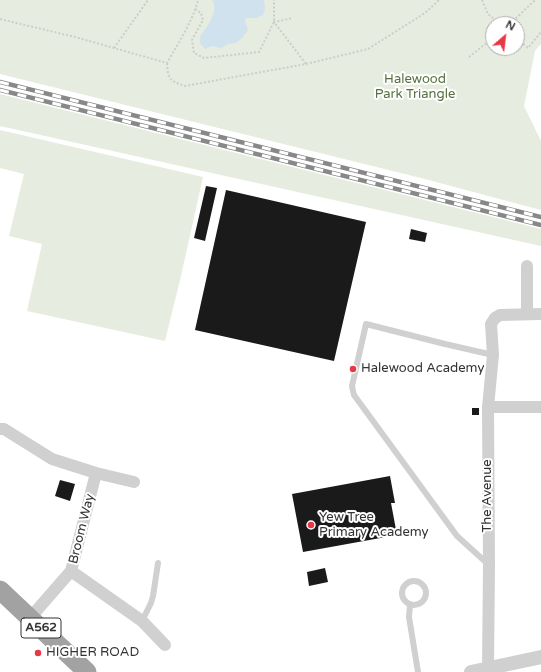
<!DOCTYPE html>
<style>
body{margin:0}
#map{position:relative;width:541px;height:672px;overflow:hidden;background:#fff;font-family:"Varela Round",sans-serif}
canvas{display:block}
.north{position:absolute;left:485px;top:16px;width:40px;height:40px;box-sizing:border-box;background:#fff;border:1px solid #adadad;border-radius:50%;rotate:28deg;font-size:11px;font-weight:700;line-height:16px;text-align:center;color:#333}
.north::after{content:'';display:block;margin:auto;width:14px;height:18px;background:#e63946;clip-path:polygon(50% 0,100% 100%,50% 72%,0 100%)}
</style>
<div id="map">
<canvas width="541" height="672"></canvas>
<div class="north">N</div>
</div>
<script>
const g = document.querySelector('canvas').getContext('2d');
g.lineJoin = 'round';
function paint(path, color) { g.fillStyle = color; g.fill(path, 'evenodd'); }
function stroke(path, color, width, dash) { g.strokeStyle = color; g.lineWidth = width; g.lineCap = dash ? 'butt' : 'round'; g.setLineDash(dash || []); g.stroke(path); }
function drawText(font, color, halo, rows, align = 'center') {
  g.font = font + ' "Varela Round",sans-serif'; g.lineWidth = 4; g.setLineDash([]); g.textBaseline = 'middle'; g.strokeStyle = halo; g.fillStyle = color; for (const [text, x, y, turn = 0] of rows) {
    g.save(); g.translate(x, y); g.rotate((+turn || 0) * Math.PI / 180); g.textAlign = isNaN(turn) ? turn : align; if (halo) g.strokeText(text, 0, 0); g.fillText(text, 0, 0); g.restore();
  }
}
const green = new Path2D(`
 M 0,0 L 541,0 L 541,44 L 535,51 L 524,106 L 541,141 L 541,210 L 421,178 L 0,74 ZM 493,24 L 517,24 L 517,48 L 493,48 Z
 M 0,94 L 541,229 L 541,246 L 0,126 Z
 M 0,130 L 203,177 L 181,276 L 165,341 L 27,311 L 42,244 L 9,236 L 24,174 L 0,168 Z`);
const water = new Path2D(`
 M 212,0 L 264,0 L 265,9 L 263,15 L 256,18 L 246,18 L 245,21 L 248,30 L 242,38 L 236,43 L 228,44 L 221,48 L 212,46 L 205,49 L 200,43 L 200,36 C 206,29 220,10 212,0 Z`);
const building = new Path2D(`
 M 206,186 L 217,188 L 205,241 L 194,238 Z
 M 226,190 L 366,222 L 334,361 L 195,330 Z
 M 411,229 L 427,233 L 425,242 L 409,239 Z
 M 472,408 L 479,408 L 479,415 L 472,415 Z
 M 390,476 L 395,503 L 391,503 L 397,535 L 303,552 L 292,494 Z
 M 60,480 L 75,484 L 70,501 L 55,496 Z
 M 325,568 L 328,582 L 309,586 L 307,572 Z`);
const path = new Path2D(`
 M 482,0 L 488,14 L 500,24
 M 195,9 L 201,13 L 203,20 L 192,40 L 194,53 L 204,58 L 259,52 L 274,22 L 274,0
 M 0,19 L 75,37 L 167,63 C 178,43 192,23 198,0
 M 510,24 L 535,0
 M 517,39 L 528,48 L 541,32
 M 114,48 L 148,0
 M 469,57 L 493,38
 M 167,63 C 168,80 170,81 185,86 L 306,64 L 274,22 L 293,18
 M 306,64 L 368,49 L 425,13 L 439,0`);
const service = new Path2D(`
 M 489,565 L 457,536 L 354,395 L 353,391 L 352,386 L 366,324 L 445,344 L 493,355
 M402 593a12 12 0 1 1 24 0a12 12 0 1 1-24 0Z
 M 410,604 L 409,617 L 418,672
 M 142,621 L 151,603 L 153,596 L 158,563`);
const minor = new Path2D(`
 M 527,314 L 527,266
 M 488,407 L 541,407
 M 0,429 L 4,429 L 52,459 L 96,473 L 134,482
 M 71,571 L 142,621 L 165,645
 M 30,618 L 71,571 L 96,473
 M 488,669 L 489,565 L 488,407 L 493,355 L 491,324 L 495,318 L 500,315 L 541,314`);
const tertiary = new Path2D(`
 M 471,672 L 541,657`);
const trunk = new Path2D(`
 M 0,590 L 87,672`);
const rail = new Path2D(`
 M 0,82 L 541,217
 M 0,90 L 541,225`);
const markers = [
 [353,369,4,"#e63946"],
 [311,525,4,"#e63946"],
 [38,653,4,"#e63946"]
];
const shields = [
 [41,628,40]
];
const shieldNames = [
 ["A562",41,628]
];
const parkNames = [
 ["Halewood",415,80],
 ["Park Triangle",415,95]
];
const poiNames = [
 ["Halewood Academy",361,369],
 ["Yew Tree",319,518],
 ["Primary Academy",319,533],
 ["HIGHER ROAD",46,653]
];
const streetNames = [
 ["The Avenue",488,496,-90],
 ["Broom Way",82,529,-76]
];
paint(green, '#e6ecdf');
paint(water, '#cfe2ee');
paint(building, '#1a1a1a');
stroke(path, '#cdcdcd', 2, [2, 2]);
stroke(service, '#d0d0d0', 6);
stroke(minor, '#d0d0d0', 12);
stroke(tertiary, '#d0d0d0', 14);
stroke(trunk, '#a2a2a2', 19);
stroke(rail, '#888', 4.5);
stroke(rail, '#fff', 3, [9]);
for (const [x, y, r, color] of markers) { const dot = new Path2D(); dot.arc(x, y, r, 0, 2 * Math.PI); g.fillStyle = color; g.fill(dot); stroke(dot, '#fff', 1.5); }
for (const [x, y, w] of shields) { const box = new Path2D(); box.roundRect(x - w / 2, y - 10, w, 20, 3); g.fillStyle = '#fff'; g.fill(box); stroke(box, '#333', 1); }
drawText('bold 12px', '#333', null, shieldNames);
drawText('13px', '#56703f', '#fff', parkNames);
drawText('13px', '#333', '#fff', poiNames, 'left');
drawText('13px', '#333', '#fff', streetNames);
</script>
